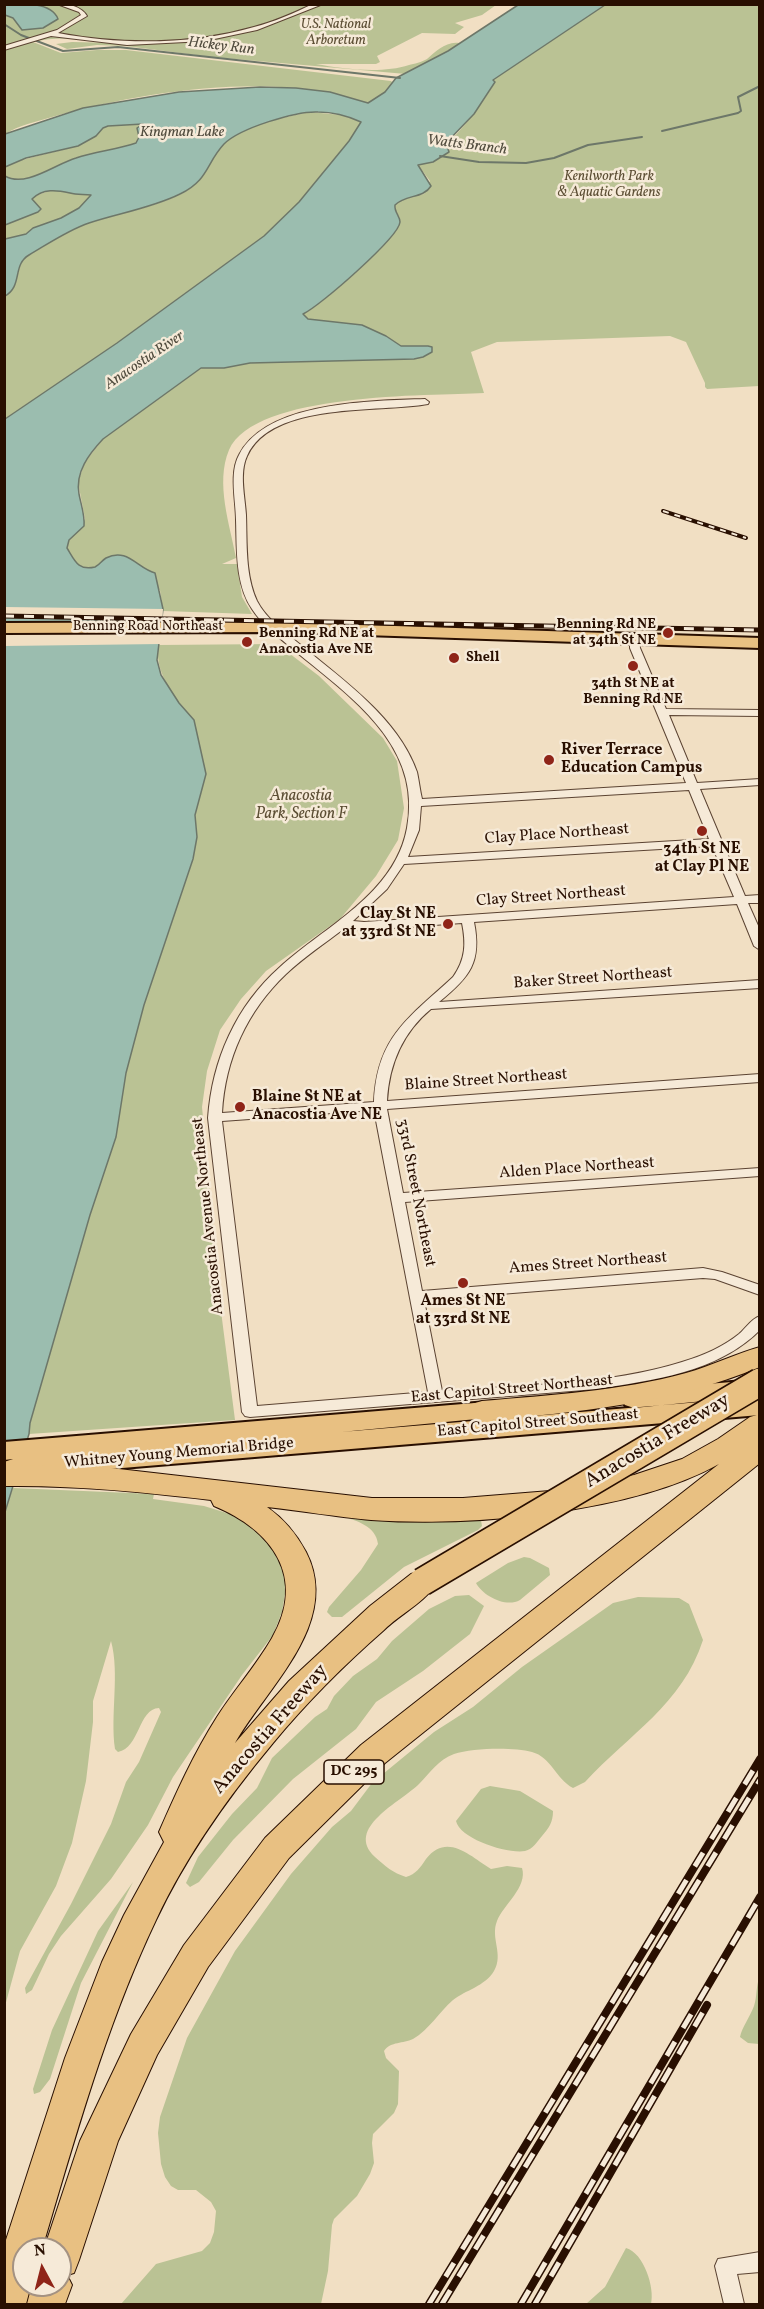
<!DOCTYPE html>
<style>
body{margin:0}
#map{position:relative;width:764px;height:2309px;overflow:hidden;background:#f1dfc3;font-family:Vollkorn,serif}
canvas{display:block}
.frame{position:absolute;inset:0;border:6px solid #290f01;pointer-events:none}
.north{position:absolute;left:12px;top:2237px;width:60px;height:60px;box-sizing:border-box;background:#f6ead8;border:2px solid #a49282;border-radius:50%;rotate:353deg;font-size:16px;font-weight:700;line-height:24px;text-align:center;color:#290f01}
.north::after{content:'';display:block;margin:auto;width:21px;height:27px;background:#8f2418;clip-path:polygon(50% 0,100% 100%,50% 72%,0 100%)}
</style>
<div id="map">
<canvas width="764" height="2309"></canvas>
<div class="frame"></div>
<div class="north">N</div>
</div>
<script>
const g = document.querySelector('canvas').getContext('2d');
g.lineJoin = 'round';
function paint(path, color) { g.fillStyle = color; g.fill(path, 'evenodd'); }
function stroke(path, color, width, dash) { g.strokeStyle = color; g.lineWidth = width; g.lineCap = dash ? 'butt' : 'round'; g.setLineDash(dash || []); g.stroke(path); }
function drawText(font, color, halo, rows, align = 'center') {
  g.font = font + ' Vollkorn,serif'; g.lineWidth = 5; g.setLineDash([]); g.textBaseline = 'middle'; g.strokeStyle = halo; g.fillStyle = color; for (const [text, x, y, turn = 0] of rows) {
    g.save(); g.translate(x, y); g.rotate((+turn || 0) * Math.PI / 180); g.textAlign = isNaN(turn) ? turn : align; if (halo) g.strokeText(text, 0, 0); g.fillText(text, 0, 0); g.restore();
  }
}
const green = new Path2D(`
 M 5,5 L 496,5 L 482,15 L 455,23 L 464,27 L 455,34 L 422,33 L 377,56 L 380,62 L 376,64 L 316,64 C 343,69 382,74 409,65 C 414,64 422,62 427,59 C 435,52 446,41 459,43 L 448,52 L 406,74 L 212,57 L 126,46 L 97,45 L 67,49 L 56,44 L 72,42 L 116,43 C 88,40 60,35 33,42 L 61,53 L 97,50 L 126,50 L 391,81 L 393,83 L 385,92 L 368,103 C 344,99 321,90 296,88 C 220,81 125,96 52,117 C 36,122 19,125 5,134 Z
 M 605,5 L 759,5 L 759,386 L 707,389 L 705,387 L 705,383 L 686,342 L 670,336 L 497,342 L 471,352 L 484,393 C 428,396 255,392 229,450 C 215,483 230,525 236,558 L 222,564 L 237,564 L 242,597 L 252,614 L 163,611 L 160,590 L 77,565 L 67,548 L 69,540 L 85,519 L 78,482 L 85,462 L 103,439 L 201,368 L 224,368 L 250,363 L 423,357 L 432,347 L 401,346 L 386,336 L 353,324 L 308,319 L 303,314 C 319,308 399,237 400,222 C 400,216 395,212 395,205 L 404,198 L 424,194 L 430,181 L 418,165 C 442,157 482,106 495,82 L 493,80 Z
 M 310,112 L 352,116 L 361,122 L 349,141 L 299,202 L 264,236 L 117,343 L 5,419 L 5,296 C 22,287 13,265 29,255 C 49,244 68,230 89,223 C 119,213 153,208 181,194 C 210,179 206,162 225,143 C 243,125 285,117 310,112 Z
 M 143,124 L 136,143 C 117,150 96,151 76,158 C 55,164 26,188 5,176 L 4,167 C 27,156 52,154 76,146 C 90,141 97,129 106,126 C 116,123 133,123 143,124 Z
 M 54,189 L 91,195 L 79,208 L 61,218 L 33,228 L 26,234 L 5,239 L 5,225 L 38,212 L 41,209 L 32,199 L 35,196 Z
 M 277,644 L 319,676 L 383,738 L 397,761 L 404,808 L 398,840 L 376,876 L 340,919 L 266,971 L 241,999 L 220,1030 L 207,1071 L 202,1107 L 222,1319 L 235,1420 L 29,1434 L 4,988 L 178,703 C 166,683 156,669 158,645 Z
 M 13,1488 L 154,1494 L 153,1499 L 204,1506 L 230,1514 L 266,1536 L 288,1576 L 282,1612 L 273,1635 L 242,1675 L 173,1777 L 148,1825 L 111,1879 L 61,1936 L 49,1954 L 32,1990 L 26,1994 L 25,1988 L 71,1904 L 111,1824 L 126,1782 L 139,1762 L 161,1712 L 159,1708 C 138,1709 140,1748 118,1752 L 115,1749 C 110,1714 120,1674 111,1641 L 93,1701 L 93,1722 L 86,1781 L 72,1843 L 56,1886 L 20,1951 L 5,2006 L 4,1512 Z
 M 480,1515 L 482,1526 L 478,1530 L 404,1567 L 342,1617 L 332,1617 L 327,1612 L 329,1607 L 361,1570 L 378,1544 C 376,1526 357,1521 342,1516 Z
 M 524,1557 L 530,1558 L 549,1568 L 550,1575 L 520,1600 C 506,1608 483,1596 476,1583 L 508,1563 Z
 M 469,1595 L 484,1606 L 470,1634 L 423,1671 L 376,1702 L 356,1729 L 293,1779 L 233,1840 L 199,1882 L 190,1887 L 186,1883 L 198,1857 L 232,1814 L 257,1788 L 272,1758 L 315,1717 L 327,1709 L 334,1696 L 353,1676 L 377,1659 L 392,1641 L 429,1609 L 455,1596 Z
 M 638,1597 L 679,1598 L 689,1604 L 703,1640 C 682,1705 629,1734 585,1782 L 573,1788 C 556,1779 551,1757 532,1752 C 513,1747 473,1748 454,1754 C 438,1760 431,1772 419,1784 C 401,1802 344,1828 375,1857 C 385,1866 393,1873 406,1877 C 416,1874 420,1868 426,1859 C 447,1832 470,1856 491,1869 L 507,1866 L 522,1868 C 528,1887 503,1905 497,1921 C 490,1938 504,1954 494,1971 C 485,1986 466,1990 453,2000 C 439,2012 429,2030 413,2039 C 403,2044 391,2041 384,2051 L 386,2058 L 399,2071 L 398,2104 L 394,2113 L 373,2134 L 372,2143 L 374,2163 L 370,2174 L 357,2196 L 334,2219 L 332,2225 L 328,2271 L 321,2304 L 121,2304 L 156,2264 L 202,2251 L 210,2243 L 214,2232 L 216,2211 L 211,2202 L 196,2190 L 178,2190 L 171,2186 L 165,2177 L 161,2164 L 158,2133 L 160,2117 L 187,2038 L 235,1951 L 291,1874 L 332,1827 L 351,1811 L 372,1783 L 434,1732 L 473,1707 L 522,1667 L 613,1603 Z
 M 490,1786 L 520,1791 L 553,1811 C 553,1822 549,1828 542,1836 C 537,1842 533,1849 525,1851 C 507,1854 460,1839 456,1821 L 481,1789 Z
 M 133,1882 L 81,1983 L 50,2079 L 40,2092 L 34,2094 L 33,2089 L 52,2030 L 98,1931 Z
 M 759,1978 L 759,2044 L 748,2043 L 740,2037 C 742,2027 750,2017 754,2006 C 757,1997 756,1987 759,1978 Z
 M 626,2248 C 644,2253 655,2288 651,2304 L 586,2304 L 605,2287 Z`);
const water = new Path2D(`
 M 4,5 C 20,4 51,1 58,19 L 43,28 L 22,30 L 13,18 L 5,15 Z
 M 518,5 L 605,5 L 493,80 L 495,82 L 474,114 L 446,143 L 449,152 L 433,162 L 418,165 L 431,186 C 423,199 406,194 395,205 C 394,212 400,216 400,222 C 399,237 319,307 303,314 L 308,319 L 362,325 L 386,336 L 401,346 L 428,346 L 432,347 L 432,352 L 423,357 L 414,359 L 250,363 L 224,368 L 201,368 L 103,439 C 89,454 75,472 79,494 C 81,505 85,515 84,526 L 69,540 L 67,548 C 75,561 78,571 95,567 C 101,564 101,561 106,558 C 127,547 137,568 155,573 L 163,609 L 157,660 L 161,675 L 179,703 L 194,720 L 206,774 L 195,815 L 197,837 L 193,859 L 144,1005 L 126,1073 L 116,1137 L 90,1215 L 30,1423 L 29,1434 L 5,1512 L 5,419 L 117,343 L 264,236 L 299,202 L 349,141 L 361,122 C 348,116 333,112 318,112 C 296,111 240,128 224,144 C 206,163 209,180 180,194 C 152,208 119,213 89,223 C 68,230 48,244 29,255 C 12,265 23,286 5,296 L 5,239 L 26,234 L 33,228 L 61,218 L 79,208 L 91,195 C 84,194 77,195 70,193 C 57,190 43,188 32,199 L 41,209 L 38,212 L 5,225 L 5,176 C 26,188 55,164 76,158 C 95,151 116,150 136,143 L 139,137 L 137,128 L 143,124 L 108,126 L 103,128 L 96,136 L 78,146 L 26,158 L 5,167 L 5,134 L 83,108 L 179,92 L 260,87 L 296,88 L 330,92 L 368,103 L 385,92 L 396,78 L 448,51 Z`);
const pier = new Path2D(`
 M 5,607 L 163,609 L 161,644 L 5,646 L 5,622 L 145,620 L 5,618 Z`);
const stream = new Path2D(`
 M 4,24 L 21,35 L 63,51 L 118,47 L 400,78
 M 662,131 L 738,113 L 741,111 L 738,97 L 760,86
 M 440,156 L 479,162 L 526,163 L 554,158 L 588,145 L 642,137`);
const street = new Path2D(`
 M 57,4 C 69,4 81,6 87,16 L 58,33 C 122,45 191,45 254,27 C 274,22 294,13 313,4 L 323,4 L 257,30 L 205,41 L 127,45 L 51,36 L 4,50 L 4,46 L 57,30 L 81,15 L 79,12 Z
 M 425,399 L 429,402 L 428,404 C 379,413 272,401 247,456 C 239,473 245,497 246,515 C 247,543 245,575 257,601 C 266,619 286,633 302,646 C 344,681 398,718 417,772 C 419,781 420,791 422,799 L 686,783 L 630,648 L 630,637 L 634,636 L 639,639 L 640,648 L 666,709 L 760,710 L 760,716 L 669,715 L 697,783 L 760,779 L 760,785 L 700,789 L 745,896 L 760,895 L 760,903 L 748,903 L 760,930 L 760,950 L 754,946 L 737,904 L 474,922 C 482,962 470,977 439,1002 L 760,980 L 760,988 L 431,1009 C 402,1033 389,1065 387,1101 L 760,1074 L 760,1082 L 387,1109 L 403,1193 L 760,1168 L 760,1176 L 405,1202 L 422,1291 L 703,1268 L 722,1272 L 760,1285 L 760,1295 L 715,1279 L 703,1278 L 424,1300 L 442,1391 C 519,1385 610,1385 682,1362 C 702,1356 723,1347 739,1334 C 746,1328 751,1319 760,1316 L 760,1330 C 717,1373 653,1380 596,1389 L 250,1417 L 245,1416 L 242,1412 L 208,1118 C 212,1060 236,1006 280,967 C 325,926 395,894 407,828 C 423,746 351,697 295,651 C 280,638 263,626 252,609 C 235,584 237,549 236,520 C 236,501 229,473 239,455 C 266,401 372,401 425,399 ZM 689,790 L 709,839 L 408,857 L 419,830 L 421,806 ZM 712,846 L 734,897 L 364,922 L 353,921 L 387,889 L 404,864 ZM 462,923 C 466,943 466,959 453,977 C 409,1018 377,1036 374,1102 L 222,1113 C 225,1059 247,1011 286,974 C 304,957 325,943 345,928 L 364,930 ZM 374,1110 L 428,1392 L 257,1406 L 222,1121 Z
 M 760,2252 L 760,2272 L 737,2274 L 744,2304 L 724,2304 L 715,2266 L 718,2259 Z`);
const primary = new Path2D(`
 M 273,622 L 760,638 L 760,648 L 273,632 L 4,633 L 4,623 Z
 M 744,1381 L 753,1384 L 757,1390 L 753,1396 L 634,1408 L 625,1405 L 621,1399 L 625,1393 L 634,1390 Z
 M 760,1397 L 760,1415 L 14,1477 L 4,1474 L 4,1462 L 13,1459 L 4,1460 L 4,1442 L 499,1401 L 508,1404 L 512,1410 L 508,1416 L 341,1432 Z`);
const highway = new Path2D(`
 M 760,1347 L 760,1367 C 671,1404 577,1412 482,1421 L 472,1418 L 468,1411 L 472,1404 L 482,1401 C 550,1395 620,1391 686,1373 C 711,1366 735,1354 760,1347 Z
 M 760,1414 L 760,1463 L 385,1763 L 289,1858 L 208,1967 L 157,2055 L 118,2141 L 79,2260 L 74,2273 L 67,2275 L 72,2285 L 65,2304 L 27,2304 L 32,2285 L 60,2285 L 60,2249 L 44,2249 L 80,2141 L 131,2034 L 184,1945 L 265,1838 L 361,1745 L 719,1464 C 632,1513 471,1527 371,1520 C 337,1517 302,1511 267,1507 C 284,1519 296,1533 306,1552 C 342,1622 268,1686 235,1743 L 289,1681 L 370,1606 L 411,1574 L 422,1571 L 433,1574 L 437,1582 C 426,1602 400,1614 384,1630 C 344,1665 307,1702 273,1743 C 228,1797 186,1856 156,1920 C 106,2025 75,2138 42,2249 L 24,2249 L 24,2285 L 31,2285 L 26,2304 L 4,2304 L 4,2246 L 65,2058 L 102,1962 L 124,1915 L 164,1842 L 159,1832 C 176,1793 194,1753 217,1717 C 234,1690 256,1666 272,1638 C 307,1577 272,1530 214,1506 L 211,1500 C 141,1492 74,1485 4,1486 L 4,1466 L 62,1465 L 110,1468 L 372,1498 L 463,1498 L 550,1491 L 634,1475 L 682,1459 L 718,1439 L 750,1417 Z`);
const railFar2 = new Path2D(`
 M 663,511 L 746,538`);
const railFar1 = new Path2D(`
 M 4,616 L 760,630`);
const rail = new Path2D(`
 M 429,2304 L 760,1759
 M 442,2304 L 760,1780
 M 521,2304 L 760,1897
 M 535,2304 L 707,2005`);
const highwayBridge = new Path2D(`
 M 422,1582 L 760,1382`);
const markers = [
 [668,633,6,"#8f2418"],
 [247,642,6,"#8f2418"],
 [454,658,6,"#8f2418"],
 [633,666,6,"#8f2418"],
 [549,760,6,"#8f2418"],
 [702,831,6,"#8f2418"],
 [448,924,6,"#8f2418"],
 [240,1107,6,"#8f2418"],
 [463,1283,6,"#8f2418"]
];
const farParknames = [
 ["U.S. National",336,25],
 ["Arboretum",336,41],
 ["Kenilworth Park",609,177],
 ["& Aquatic Gardens",609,193]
];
const farPoinames = [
 ["Benning Rd NE",656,625,"right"],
 ["at 34th St NE",656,641,"right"],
 ["Benning Rd NE at",259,634],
 ["Anacostia Ave NE",259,650],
 ["Shell",466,658],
 ["34th St NE at",633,684,"center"],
 ["Benning Rd NE",633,700,"center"]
];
const farStreetnames = [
 ["Benning Road Northeast",148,627]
];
const farWaternames = [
 ["Hickey Run",221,47,7],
 ["Kingman Lake",182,133],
 ["Watts Branch",467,146,7],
 ["Anacostia River",145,361,-34]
];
const shields = [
 [354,1772,60]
];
const shieldNames = [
 ["DC 295",354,1772]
];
const poiNames = [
 ["River Terrace",561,751],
 ["Education Campus",561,769],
 ["34th St NE",702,850,"center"],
 ["at Clay Pl NE",702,868,"center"],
 ["Clay St NE",436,915,"right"],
 ["at 33rd St NE",436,933,"right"],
 ["Blaine St NE at",252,1098],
 ["Anacostia Ave NE",252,1116],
 ["Ames St NE",463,1302,"center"],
 ["at 33rd St NE",463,1320,"center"]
];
const parkNames = [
 ["Anacostia",301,797],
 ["Park, Section F",301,815]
];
const streetNames = [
 ["Clay Place Northeast",557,835,-4],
 ["Clay Street Northeast",551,897,-4],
 ["Baker Street Northeast",593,979,-4],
 ["Blaine Street Northeast",486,1081,-4],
 ["Alden Place Northeast",577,1169,-4],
 ["33rd Street Northeast",415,1193,79],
 ["Anacostia Avenue Northeast",209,1216,-96],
 ["Ames Street Northeast",588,1264,-4],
 ["East Capitol Street Northeast",512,1390,-5],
 ["East Capitol Street Southeast",538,1424,-5],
 ["Whitney Young Memorial Bridge",179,1454,-5]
];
const nearStreetnames = [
 ["Anacostia Freeway",658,1442,-31],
 ["Anacostia Freeway",271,1730,-49]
];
paint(green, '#bac294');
paint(water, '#9bbdaf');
stroke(water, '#6d7769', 1.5);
paint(pier, '#f1dfc3');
stroke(stream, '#6d7769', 2);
stroke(street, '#5b4332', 2);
stroke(primary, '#290f01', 4);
stroke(highway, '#290f01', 2);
paint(street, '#f6ead8');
paint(primary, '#e8c082');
paint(highway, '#e8c082');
stroke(railFar2, '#290f01', 4);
stroke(railFar1, '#290f01', 5);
stroke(rail, '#290f01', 8);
stroke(railFar2, '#f6ead8', 2, [6]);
stroke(railFar1, '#f6ead8', 3, [10]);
stroke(rail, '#f6ead8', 5, [16]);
stroke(highwayBridge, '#290f01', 30, []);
stroke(highwayBridge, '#e8c082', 27);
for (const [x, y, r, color] of markers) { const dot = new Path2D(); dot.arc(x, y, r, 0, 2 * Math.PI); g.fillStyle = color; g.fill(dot); stroke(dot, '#f6ead8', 2); }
drawText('italic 14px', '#5c4e34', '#f6ead8', farParknames);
drawText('bold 14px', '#290f01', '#f6ead8', farPoinames, 'left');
drawText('14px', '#290f01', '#f6ead8', farStreetnames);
drawText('italic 15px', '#514c3e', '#f6ead8', farWaternames);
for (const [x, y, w] of shields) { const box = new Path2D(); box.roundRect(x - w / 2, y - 12, w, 24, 4.5); g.fillStyle = '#f6ead8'; g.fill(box); stroke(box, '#290f01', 1.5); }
drawText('bold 15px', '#290f01', null, shieldNames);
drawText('bold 16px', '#290f01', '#f6ead8', poiNames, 'left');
drawText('italic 16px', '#5c4e34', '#f6ead8', parkNames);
drawText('16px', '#290f01', '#f6ead8', streetNames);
drawText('20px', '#290f01', '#f6ead8', nearStreetnames);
</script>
